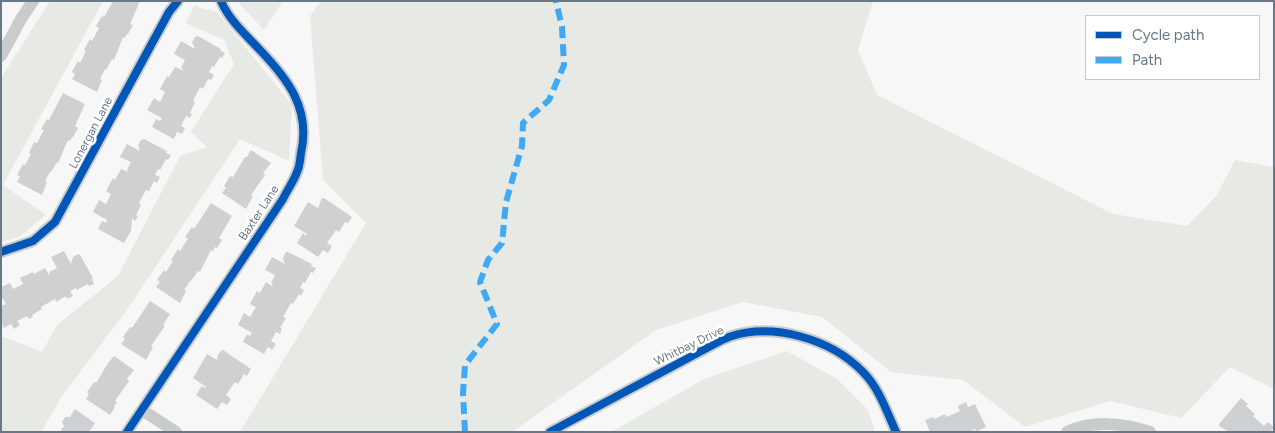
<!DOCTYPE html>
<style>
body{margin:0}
#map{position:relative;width:1275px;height:433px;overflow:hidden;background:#f7f7f7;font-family:Figtree,sans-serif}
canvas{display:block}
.frame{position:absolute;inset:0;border:2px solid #687886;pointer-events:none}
.legend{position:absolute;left:1085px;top:15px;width:175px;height:65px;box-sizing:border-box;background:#fff;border:1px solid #c3c9cf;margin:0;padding:6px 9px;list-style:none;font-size:15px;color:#687886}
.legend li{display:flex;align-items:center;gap:10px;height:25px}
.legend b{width:25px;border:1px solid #c3c9cf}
</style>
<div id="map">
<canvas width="1275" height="433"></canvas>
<div class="frame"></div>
<ul class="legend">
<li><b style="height:6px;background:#0057b8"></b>Cycle path</li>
<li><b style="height:6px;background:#3fa9f5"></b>Path</li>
</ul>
</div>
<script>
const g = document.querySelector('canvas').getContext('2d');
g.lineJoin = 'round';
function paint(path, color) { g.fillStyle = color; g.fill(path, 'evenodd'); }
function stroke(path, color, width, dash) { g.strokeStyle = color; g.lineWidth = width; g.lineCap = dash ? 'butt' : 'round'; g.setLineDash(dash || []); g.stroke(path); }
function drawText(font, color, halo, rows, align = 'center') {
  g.font = font + ' Figtree,sans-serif'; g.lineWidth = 5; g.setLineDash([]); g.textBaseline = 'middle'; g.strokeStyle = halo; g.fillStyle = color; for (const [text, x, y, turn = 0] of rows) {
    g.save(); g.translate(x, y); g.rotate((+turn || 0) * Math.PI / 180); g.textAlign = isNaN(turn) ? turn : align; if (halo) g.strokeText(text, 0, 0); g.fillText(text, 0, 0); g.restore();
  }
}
const green = new Path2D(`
 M 50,1 L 103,1 L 3,185 L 46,215 L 19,237 L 1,242 L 1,78 Z
 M 237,1 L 283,1 L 264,30 Z
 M 321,1 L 873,1 L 858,50 L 877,95 L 1113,214 L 1187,226 L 1217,195 L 1235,160 L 1274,167 L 1274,389 L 1230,367 L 1181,418 L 1110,401 L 1025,427 L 963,380 L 891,372 L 822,317 L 743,302 L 656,330 L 512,432 L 240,432 L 366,223 L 323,180 L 310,16 Z
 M 194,6 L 217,12 L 292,105 L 289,161 L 240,139 L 127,310 L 62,396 L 41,432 L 1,432 L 1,336 L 42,352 L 57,325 L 118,276 L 180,156 L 207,147 L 191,132 L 234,64 L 224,40 L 186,23 Z
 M 787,351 L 837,379 L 868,410 L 875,432 L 611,432 L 704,379 Z`);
const building = new Path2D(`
 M 111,1 L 140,1 L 130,24 L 133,25 L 128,34 L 127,34 L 125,38 L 123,37 L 114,60 L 112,59 L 106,70 L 105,69 L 100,79 L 102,80 L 97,92 L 72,79 L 75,74 L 72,72 L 78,61 L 80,63 L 86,51 L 84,50 L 90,39 L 92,41 L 99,28 L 96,26 L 102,16 L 104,17 L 112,3 Z
 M 198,36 L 221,49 L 220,50 L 225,53 L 222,58 L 220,57 L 214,67 L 212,66 L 209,72 L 214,75 L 211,80 L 208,79 L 203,89 L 200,87 L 193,101 L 195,102 L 190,113 L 192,114 L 190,118 L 186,116 L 181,126 L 185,128 L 182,134 L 177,132 L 174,139 L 152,127 L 156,119 L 160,121 L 162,118 L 147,110 L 154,98 L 160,102 L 165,92 L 160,89 L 167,76 L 169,77 L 175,67 L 182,70 L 183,69 L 181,68 L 185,60 L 174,54 L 181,41 L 195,49 L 192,42 L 195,37 Z
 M 63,93 L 85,104 L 75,126 L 78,128 L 73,137 L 72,137 L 70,141 L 68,140 L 58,163 L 57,162 L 51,172 L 50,172 L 45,181 L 47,182 L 42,195 L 17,182 L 20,176 L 17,175 L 23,164 L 25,165 L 31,154 L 29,153 L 34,142 L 37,143 L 44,130 L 41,129 L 47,119 L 49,120 Z
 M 144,139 L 167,151 L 166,153 L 171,155 L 168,160 L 166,159 L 160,170 L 158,169 L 155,175 L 160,177 L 157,183 L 154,181 L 149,191 L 146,190 L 139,203 L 141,205 L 136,215 L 138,216 L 135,221 L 132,218 L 131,231 L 124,243 L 98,229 L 102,221 L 106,223 L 107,220 L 93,212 L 99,200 L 106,204 L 111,194 L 106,191 L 113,178 L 115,180 L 121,169 L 128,172 L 128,171 L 127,170 L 131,162 L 120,157 L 127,144 L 140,151 L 138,145 L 141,140 Z
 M 251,150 L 271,163 L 263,173 L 265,175 L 251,195 L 253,196 L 246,209 L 222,193 L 226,188 L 224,186 L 230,176 L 233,177 L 245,157 L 247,157 Z
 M 322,198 L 324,198 L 352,217 L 348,223 L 345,222 L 339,232 L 336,230 L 327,243 L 332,246 L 328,253 L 323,250 L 318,257 L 297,243 L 303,233 L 306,236 L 307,234 L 294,226 L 308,202 L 318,208 Z
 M 211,203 L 232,216 L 219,238 L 222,240 L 217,248 L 215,247 L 213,251 L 211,250 L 200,272 L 198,271 L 191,281 L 190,281 L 184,290 L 186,291 L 180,303 L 156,287 L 160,282 L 157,280 L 164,270 L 166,272 L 173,261 L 171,260 L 178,249 L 180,251 L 188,239 L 185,237 L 192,227 L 194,229 Z
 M 64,251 L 71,264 L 73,257 L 78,254 L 80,255 L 93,278 L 92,279 L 94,284 L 89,286 L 88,284 L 77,290 L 76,288 L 70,291 L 73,296 L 67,299 L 66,296 L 56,302 L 55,299 L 41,307 L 42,309 L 32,315 L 33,317 L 29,319 L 27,316 L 17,321 L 20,325 L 14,329 L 11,324 L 4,328 L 1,322 L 1,306 L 6,304 L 1,296 L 1,287 L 10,283 L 13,289 L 23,284 L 20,278 L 33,272 L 34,274 L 45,268 L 49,275 L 50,274 L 49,272 L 57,268 L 51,257 Z
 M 286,252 L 288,252 L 312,264 L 311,266 L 316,268 L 313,273 L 311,272 L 305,283 L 303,282 L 300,288 L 304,290 L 301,296 L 299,294 L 293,304 L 291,303 L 283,317 L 286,318 L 280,328 L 282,329 L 280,334 L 276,332 L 271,341 L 276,344 L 272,350 L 268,347 L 264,354 L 243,342 L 247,334 L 250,336 L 252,333 L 238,325 L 244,313 L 250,317 L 256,307 L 250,304 L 257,291 L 260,293 L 266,282 L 272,286 L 273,284 L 271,283 L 275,275 L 265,270 L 272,257 L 285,264 L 283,258 Z
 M 150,301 L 170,314 L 163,325 L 165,326 L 151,346 L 153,347 L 146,360 L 121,344 L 125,339 L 123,337 L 130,327 L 132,328 Z
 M 223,350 L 251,369 L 247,376 L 244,374 L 238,384 L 235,382 L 226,395 L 231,399 L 227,405 L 222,402 L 217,409 L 196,395 L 202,386 L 205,388 L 206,387 L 193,378 L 207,354 L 217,360 L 218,355 L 221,351 Z
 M 114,356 L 134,370 L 127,379 L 129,381 L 115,401 L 117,402 L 114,406 L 115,407 L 110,415 L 86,399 L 89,394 L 87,392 L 94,382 L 96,383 L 108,363 Z
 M 1241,398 L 1248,404 L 1246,406 L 1255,414 L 1253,416 L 1264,426 L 1268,422 L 1274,427 L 1271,432 L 1229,432 L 1219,426 L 1219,424 Z
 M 966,402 L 968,407 L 975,404 L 986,427 L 976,432 L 975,429 L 973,429 L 974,432 L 930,432 L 925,420 L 933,417 L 934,419 L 945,414 L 946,417 L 960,411 L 958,406 Z
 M 75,409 L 95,423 L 89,432 L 60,432 L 64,426 L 62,422 L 65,417 L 70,417 Z`);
const street = new Path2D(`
 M 1,56 L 21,19 L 33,1
 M 1,252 L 33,241 L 55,222 L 169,12 L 178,1
 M 142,410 L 176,432
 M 127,432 L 283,199 C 287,190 294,181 297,172 C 300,166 300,159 301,153 C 311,109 288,79 259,49 C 245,34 229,20 221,1
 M 550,432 L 705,349 C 713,345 721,340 729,337 C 773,322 831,339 863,372 C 879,388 887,412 896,432
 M 1067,432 C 1093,420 1124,423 1150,432`);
const quiet = new Path2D(`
 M 465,432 L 463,393 L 465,365 L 497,324 L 480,282 L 488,260 L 502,243 L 506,202 L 522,146 L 523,123 L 549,100 L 564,65 L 562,27 L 556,1`);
const cycleway = new Path2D(`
 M 1,252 L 33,241 L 55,222 L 169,12 L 178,1
 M 127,432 L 283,199 C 287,190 294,181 297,172 C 300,166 300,159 301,153 C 311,109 288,79 259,49 C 245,34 229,20 221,1
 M 550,432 L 705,349 C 713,345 721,340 729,337 C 773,322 831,339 863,372 C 879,388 887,412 896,432`);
const streetNames = [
 ["Lonergan Lane",91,133,-62],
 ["Baxter Lane",259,213,-57],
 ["Whitbay Drive",689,346,-26]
];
paint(green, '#e6e9e4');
paint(building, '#ced0d1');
stroke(street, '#cacccc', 12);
stroke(quiet, '#3fa9f5', 6, [12, 6]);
stroke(cycleway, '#0057b8', 8);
drawText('12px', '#687886', '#fff', streetNames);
</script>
